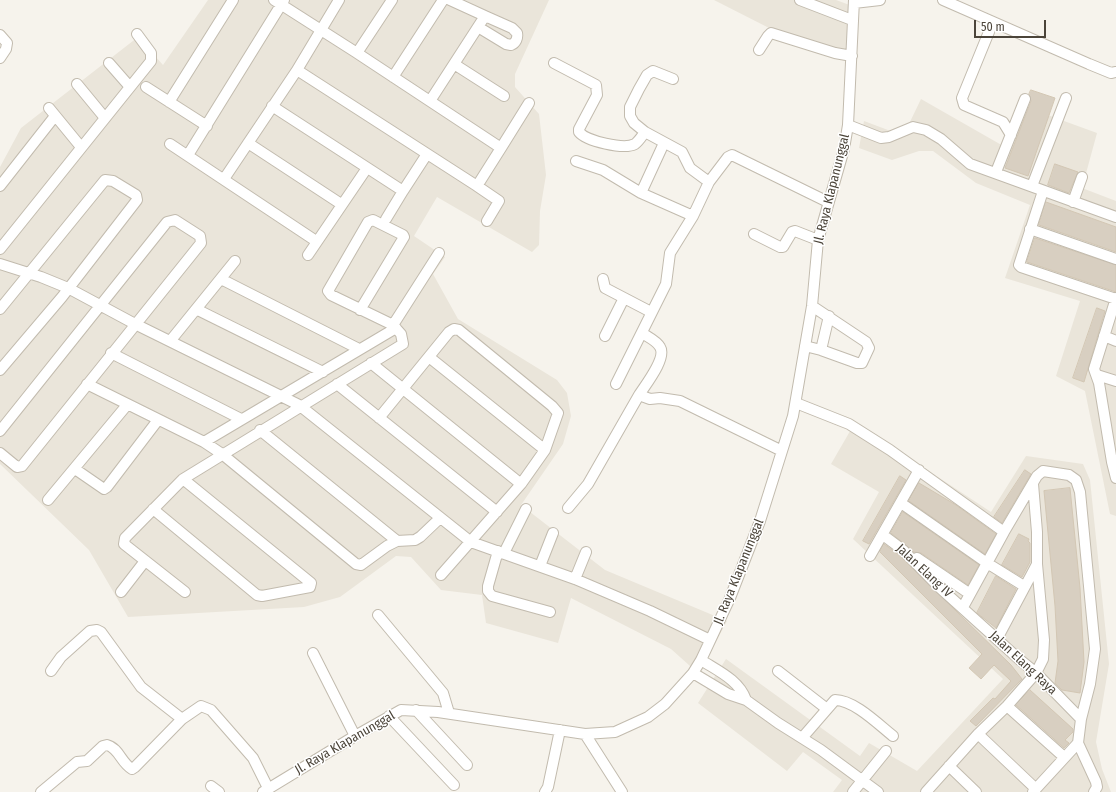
<!DOCTYPE html>
<style>
body{margin:0}
#map{position:relative;width:1116px;height:792px;overflow:hidden;background:#f6f3ec;font-family:"Fira Sans Condensed",sans-serif}
canvas{display:block}
.scale{position:absolute;left:974px;top:20px;width:72px;height:18px;box-sizing:border-box;border:2px solid #4b4439;border-top:0;padding-left:5px;font-size:12px;line-height:14px;white-space:nowrap;color:#4b4439;-webkit-text-stroke:3px #fff;paint-order:stroke}
</style>
<div id="map">
<canvas width="1116" height="792"></canvas>
<div class="scale">50 m</div>
</div>
<script>
const g = document.querySelector('canvas').getContext('2d');
g.lineJoin = 'round';
function paint(path, color) { g.fillStyle = color; g.fill(path, 'evenodd'); }
function stroke(path, color, width, dash) { g.strokeStyle = color; g.lineWidth = width; g.lineCap = dash ? 'butt' : 'round'; g.setLineDash(dash || []); g.stroke(path); }
function drawText(font, color, halo, rows, align = 'center') {
  g.font = font + ' "Fira Sans Condensed",sans-serif'; g.lineWidth = 3; g.setLineDash([]); g.textBaseline = 'middle'; g.strokeStyle = halo; g.fillStyle = color; for (const [text, x, y, turn = 0] of rows) {
    g.save(); g.translate(x, y); g.rotate((+turn || 0) * Math.PI / 180); g.textAlign = isNaN(turn) ? turn : align; if (halo) g.strokeText(text, 0, 0); g.fillText(text, 0, 0); g.restore();
  }
}
const residential = new Path2D(`
 M 208,0 L 549,0 L 515,74 L 515,87 L 539,114 L 546,175 L 540,211 L 539,245 L 532,252 L 437,197 L 414,236 L 445,257 L 433,274 L 458,319 L 557,380 L 567,393 L 571,416 L 563,444 L 521,505 L 605,570 L 727,621 L 699,674 L 671,649 L 571,598 L 558,643 L 486,623 L 482,595 L 441,590 L 411,557 L 396,556 L 340,597 L 304,607 L 128,617 L 89,550 L 0,464 L 0,167 L 21,128 L 138,37 L 163,65 Z
 M 714,0 L 836,0 L 855,7 L 854,49 L 825,52 L 773,30 Z
 M 921,99 L 1005,147 L 1020,105 L 1097,133 L 1082,188 L 1116,201 L 1116,516 L 1110,514 L 1085,391 L 1056,376 L 1080,301 L 1005,278 L 1030,205 L 976,183 L 933,151 L 919,151 L 892,160 L 859,148 L 864,121 L 896,133 L 908,126 Z
 M 853,426 L 903,454 L 991,512 L 1026,456 L 1083,464 L 1090,480 L 1109,664 L 1096,742 L 1102,769 L 1111,792 L 833,792 L 842,780 L 803,752 L 787,771 L 698,703 L 726,659 L 860,756 L 869,743 L 917,771 L 1003,679 L 853,539 L 879,492 L 831,464 Z`);
const building = new Path2D(`
 M 1031,90 L 1055,98 L 1028,176 L 1005,168 L 1031,101 L 1029,94 Z
 M 1055,164 L 1078,172 L 1069,193 L 1048,185 Z
 M 1046,202 L 1116,227 L 1116,252 L 1039,225 Z
 M 1035,238 L 1116,265 L 1116,292 L 1027,262 Z
 M 1097,308 L 1105,311 L 1084,382 L 1073,378 Z
 M 1025,470 L 1031,474 L 1002,523 L 994,517 Z
 M 900,476 L 906,480 L 869,544 L 863,541 Z
 M 919,483 L 956,505 L 996,534 L 985,554 L 909,501 Z
 M 1070,488 L 1080,588 L 1084,662 L 1080,693 L 1062,690 L 1055,683 L 1058,661 L 1055,606 L 1044,491 Z
 M 903,512 L 979,565 L 968,585 L 921,553 L 914,552 L 891,533 Z
 M 1019,534 L 1029,539 L 1028,541 L 1030,543 L 1030,562 L 1022,577 L 1002,565 Z
 M 884,544 L 899,555 L 1011,665 L 1022,679 L 976,726 L 970,721 L 993,698 L 995,699 L 1011,681 L 994,665 L 981,679 L 969,668 L 982,654 L 880,552 Z
 M 996,576 L 1016,589 L 996,628 L 977,613 Z
 M 1030,690 L 1073,729 L 1073,732 L 1065,740 L 1069,743 L 1064,748 L 1016,705 Z`);
const minor = new Path2D(`
 M 274,0 L 357,53 L 392,0
 M 800,0 L 852,20
 M 943,0 L 1089,64 L 1111,73 L 1116,72
 M 854,3 L 880,0
 M 993,22 L 962,98 L 964,105 L 1003,122 L 1011,135
 M 478,27 L 506,44 L 511,45 C 516,43 518,38 517,33 L 512,28 L 485,16
 M 0,35 L 7,43 L 6,49 L 0,58
 M 759,50 L 768,36 L 771,33 L 835,53 L 852,56
 M 109,63 L 130,87
 M 554,63 L 596,85 L 597,95 L 579,129 L 579,132 C 586,141 624,150 635,144 C 639,141 642,136 645,132
 M 454,64 L 504,96
 M 297,70 L 477,186 L 501,148 L 357,53
 M 393,77 L 443,0
 M 77,84 L 105,118
 M 146,87 L 207,126
 M 430,101 L 485,16 L 450,0
 M 169,102 L 233,0
 M 272,106 L 403,191 L 427,154
 M 49,108 L 81,147
 M 848,125 L 881,138 L 889,137 L 913,127 L 926,130 L 941,139 L 970,164 L 1116,217
 M 248,143 L 341,204
 M 170,144 L 316,241
 M 501,148 L 529,103
 M 188,155 L 284,0
 M 576,161 L 603,170 L 641,193 L 693,216
 M 996,172 L 1025,99
 M 224,179 L 297,70 L 339,0
 M 709,182 L 728,157 L 732,155 L 828,202
 M 0,186 L 55,116
 M 477,186 L 499,201 L 487,221
 M 1032,186 L 1066,98
 M 1043,191 L 1019,265 L 1021,267 L 1116,299
 M 641,193 L 664,143
 M 1073,202 L 1082,177
 M 386,219 L 403,191
 M 1030,229 L 1116,259
 M 754,234 L 780,247 L 783,247 L 792,232 L 795,231 L 818,240
 M 0,249 L 151,61 L 151,53 L 137,34
 M 308,255 L 367,168
 M 0,264 L 41,277 L 68,288 L 135,324 L 299,405 L 471,542 L 575,579 L 650,611 L 710,640
 M 221,279 L 359,349
 M 603,279 L 605,288 L 651,312
 M 1116,298 L 1094,369 L 1099,383 L 1112,462 L 1116,478
 M 0,309 L 105,180 L 113,181 L 136,195 L 137,200 L 62,297 L 0,370
 M 196,309 L 323,372
 M 393,325 L 439,253
 M 642,333 C 648,337 657,341 660,347 C 667,358 646,384 639,395 L 650,399 L 660,398 L 680,401 L 782,451
 M 605,336 L 624,298
 M 1104,336 L 1116,341
 M 171,340 L 235,261
 M 805,346 L 821,350 L 857,363 L 862,363 L 869,348 L 866,342 L 812,306
 M 821,350 L 829,316
 M 111,353 L 241,419
 M 429,357 L 545,450
 M 371,363 L 521,484
 M 1097,375 L 1116,381
 M 87,384 L 204,442 L 222,454 L 356,564 L 361,565 L 387,546 L 397,541 L 415,540 L 420,537 L 440,518
 M 337,384 L 497,512
 M 616,384 L 666,284 L 670,253 L 693,216 L 709,182 L 690,168 L 682,152 L 645,132 L 634,123 L 630,116 L 630,107 L 639,89 L 647,75 L 653,71 L 673,79
 M 796,403 L 849,424 L 890,450 L 1004,532
 M 379,418 L 449,332 L 454,329 L 459,330 L 552,406 L 558,413 L 545,450 L 521,484 L 441,575
 M 260,430 L 397,541
 M 0,431 L 167,222 L 175,220 L 200,236 L 201,243 L 22,466 L 17,467 L 0,453
 M 204,442 L 396,328
 M 75,469 L 104,489 L 107,487 L 158,420
 M 48,500 L 127,405
 M 901,503 L 987,563 L 1024,586
 M 568,508 L 588,484 L 639,395
 M 153,509 L 257,595 L 262,596 L 310,587 L 311,583 L 183,479
 M 883,535 L 903,550 L 939,587 L 1020,660 L 1036,673 L 1081,719
 M 498,551 L 488,586 L 488,591 L 492,596 L 550,612
 M 504,553 L 526,509
 M 870,556 L 919,470
 M 917,558 L 970,594
 M 540,566 L 553,533
 M 575,579 L 586,552
 M 121,592 L 145,561
 M 185,592 L 124,544 L 125,538 L 183,479 L 403,344 L 401,334 L 393,325 L 331,295 L 328,291 L 368,222 L 373,220 L 403,235 L 404,237 L 360,310
 M 963,607 L 1004,532 L 1037,476 L 1043,471 L 1069,475 L 1076,480 L 1080,492 L 1095,649 L 1090,684 L 1081,719 L 1078,743 L 1096,782 L 1097,787 L 1094,792
 M 378,615 L 443,693 L 449,713
 M 997,639 L 1037,564
 M 313,653 L 355,736
 M 701,660 C 718,671 739,680 746,700
 M 51,671 L 61,657 L 90,631 L 97,630 L 101,632 L 141,687 L 182,719 L 201,706 L 211,710 L 253,758 L 268,788
 M 778,671 L 827,709
 M 693,673 L 728,694 L 746,700 L 778,723 L 821,750 L 878,792
 M 1007,706 L 1064,757
 M 416,710 L 467,765
 M 389,716 L 454,785
 M 585,734 L 622,792
 M 978,734 L 1036,789
 M 802,738 L 835,700 C 854,700 878,724 893,736
 M 949,766 L 976,792
 M 211,786 L 219,792
 M 41,792 L 77,762 L 87,761 L 103,746 L 107,745 C 119,748 121,763 132,769 L 135,767 L 182,719
 M 263,792 L 355,736 L 401,710 L 438,712 L 585,734 L 615,732 L 648,717 L 665,704 L 693,673 L 701,660 L 730,598 L 760,521 L 793,416 L 812,306 L 818,240 L 844,149 L 848,125 L 854,0
 M 545,792 L 548,787 L 560,730
 M 853,792 L 886,751
 M 926,792 L 978,734 L 1007,706 L 1036,673 L 1043,659 L 1044,640 L 1037,564 L 1037,532 L 1033,484
 M 1033,792 L 1078,743`);
const streetNames = [
 ["Jl. Raya Klapanunggal",832,189,-76],
 ["Jalan Elang IV",924,571,43],
 ["Jl. Raya Klapanunggal",739,572,-68],
 ["Jalan Elang Raya",1023,663,43],
 ["Jl. Raya Klapanunggal",345,743,-30]
];
paint(residential, '#eae5da');
paint(building, '#d8cfc1');
stroke(building, '#d3c7b4', 1);
stroke(minor, '#c2bbae', 12);
stroke(minor, '#fff', 10);
drawText('13px', '#4b4439', '#fff', streetNames);
</script>
